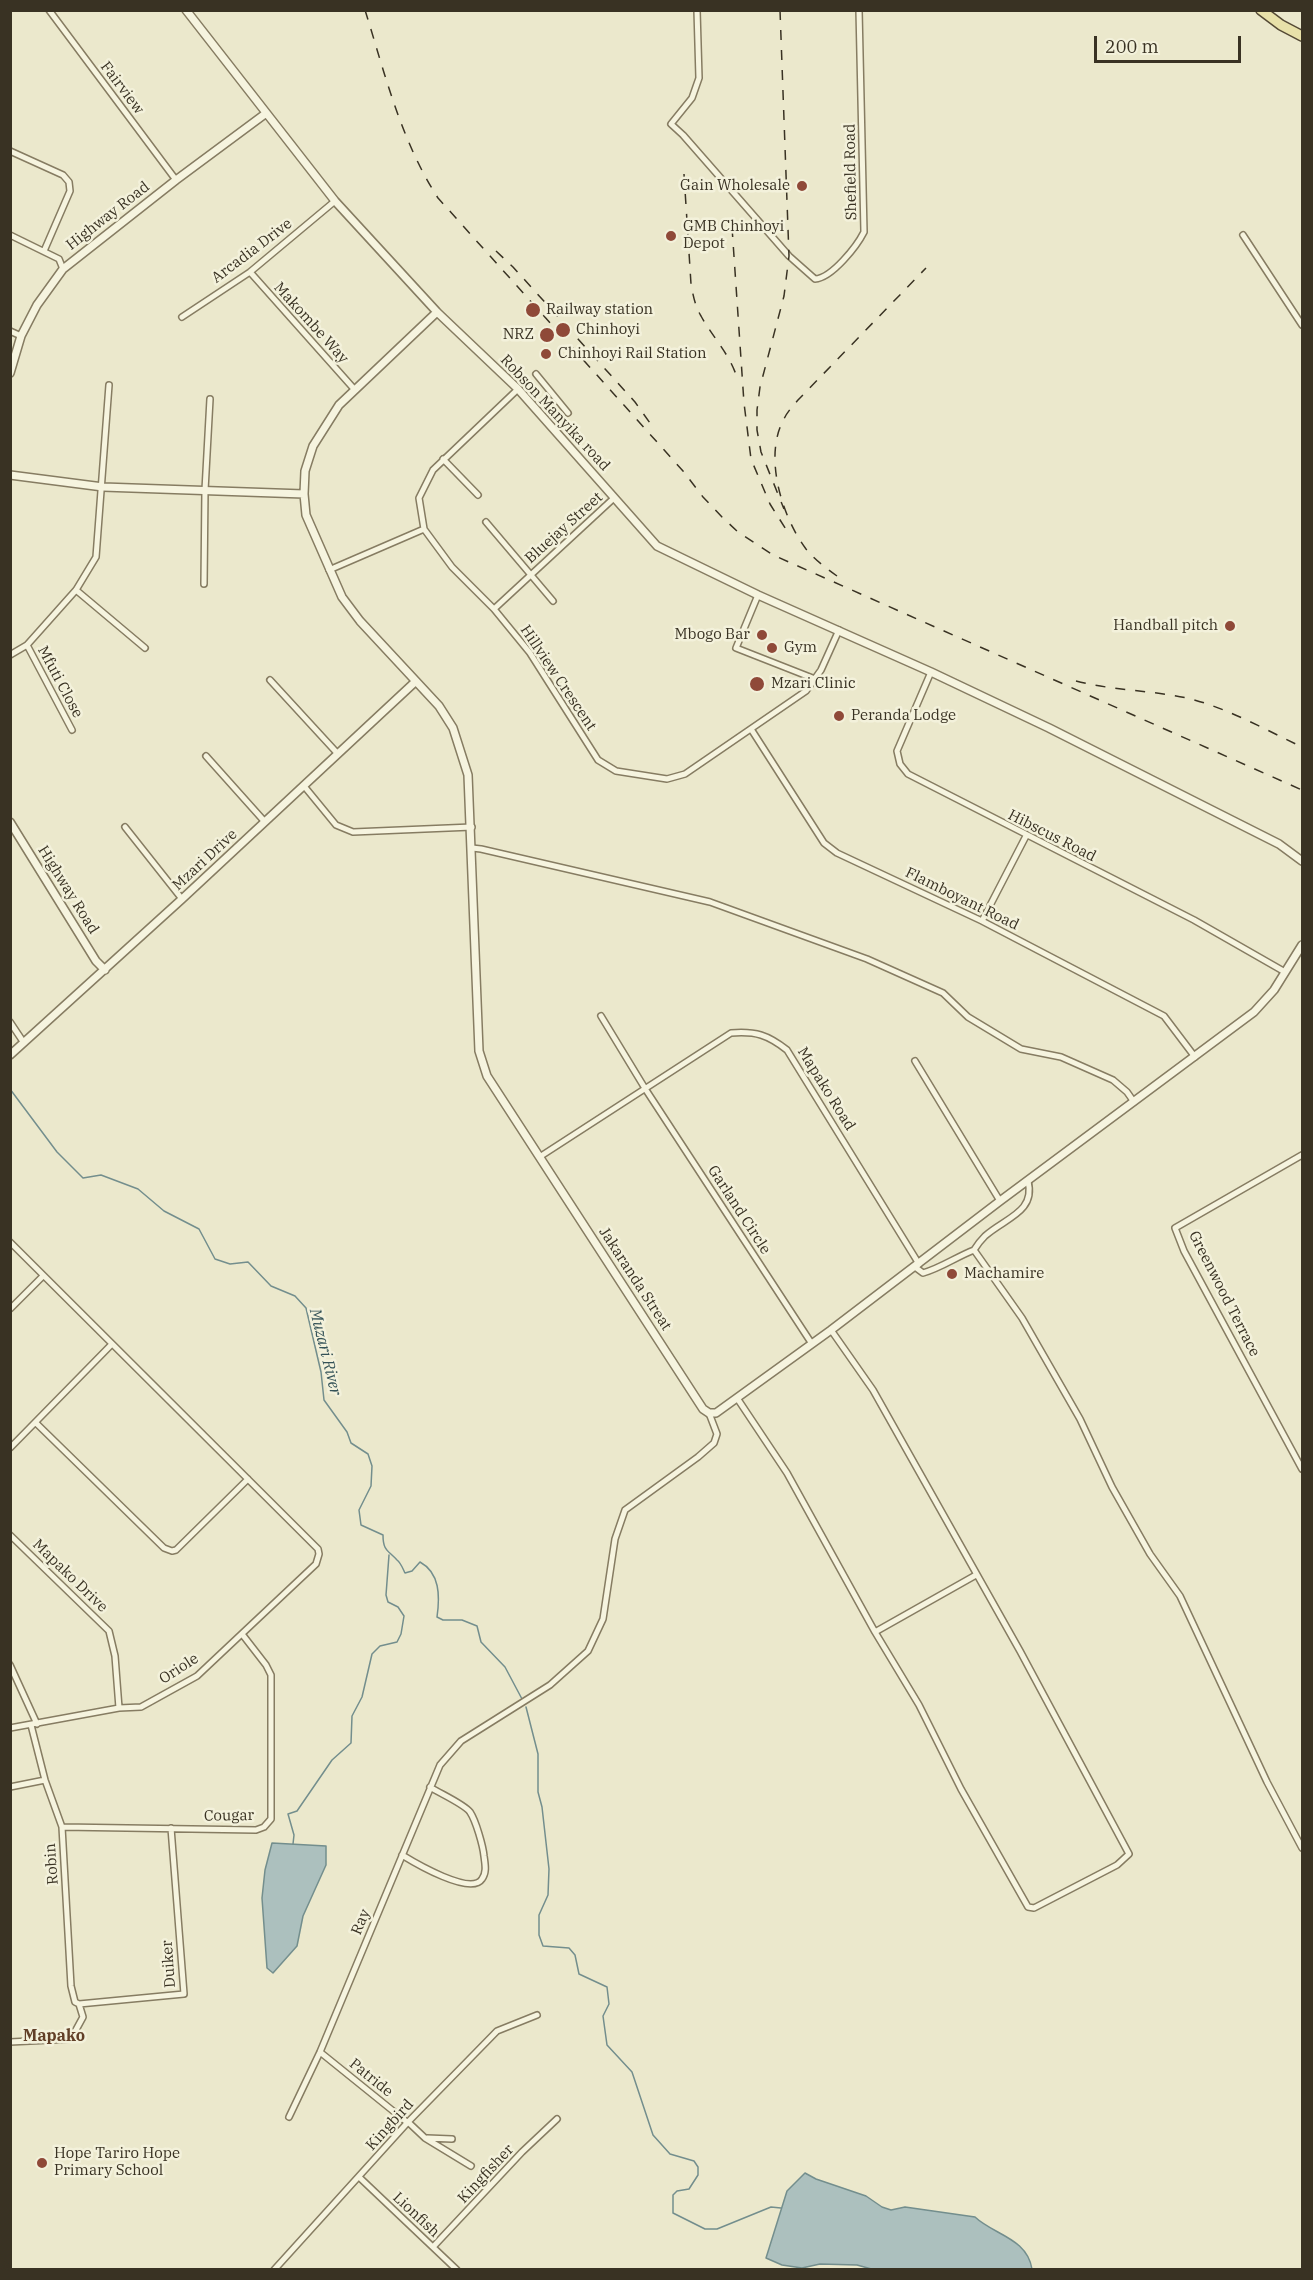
<!DOCTYPE html>
<style>
body{margin:0}
#map{position:relative;width:1313px;height:2280px;overflow:hidden;background:#ebe8cc;font-family:"IBM Plex Serif",serif}
canvas{display:block}
.frame{position:absolute;inset:0;border:12px solid #393223;pointer-events:none}
.scale{position:absolute;left:1094px;top:36px;width:147px;height:27px;box-sizing:border-box;border:3px solid #393223;border-top:0;padding-left:8px;font-size:18px;line-height:21px;white-space:nowrap;color:#393223;-webkit-text-stroke:4px #f3f1db;paint-order:stroke}
</style>
<div id="map">
<canvas width="1313" height="2280"></canvas>
<div class="frame"></div>
<div class="scale">200 m</div>
</div>
<script>
const g = document.querySelector('canvas').getContext('2d');
g.lineJoin = 'round';
function paint(path, color) { g.fillStyle = color; g.fill(path, 'evenodd'); }
function stroke(path, color, width, dash) { g.strokeStyle = color; g.lineWidth = width; g.lineCap = dash ? 'butt' : 'round'; g.setLineDash(dash || []); g.stroke(path); }
function drawText(font, color, halo, rows, align = 'center') {
  g.font = font + ' "IBM Plex Serif",serif'; g.lineWidth = 5; g.setLineDash([]); g.textBaseline = 'middle'; g.strokeStyle = halo; g.fillStyle = color; for (const [text, x, y, turn = 0] of rows) {
    g.save(); g.translate(x, y); g.rotate((+turn || 0) * Math.PI / 180); g.textAlign = isNaN(turn) ? turn : align; if (halo) g.strokeText(text, 0, 0); g.fillText(text, 0, 0); g.restore();
  }
}
const water = new Path2D(`
 M 272,1843 L 326,1846 L 326,1865 L 303,1916 L 297,1946 L 273,1973 L 267,1968 L 262,1898 L 265,1870 Z
 M 805,2173 L 816,2179 L 866,2196 L 882,2207 L 891,2210 L 905,2207 L 975,2217 C 994,2235 1027,2238 1032,2269 L 875,2270 L 857,2265 L 820,2264 L 802,2268 L 782,2265 L 766,2258 L 787,2191 Z`);
const stream = new Path2D(`
 M 10,1089 L 57,1152 L 83,1178 L 101,1175 L 138,1189 L 164,1211 L 199,1229 L 215,1259 L 230,1264 L 248,1262 L 271,1286 L 295,1296 L 306,1308 L 321,1372 L 324,1400 L 347,1432 L 351,1443 L 368,1454 L 372,1466 L 371,1486 L 359,1510 L 361,1525 L 383,1535 C 383,1551 388,1550 397,1560 C 401,1563 403,1569 405,1573 L 412,1571 L 420,1562 C 440,1573 440,1596 437,1617 L 443,1620 L 462,1620 L 477,1626 L 481,1642 L 505,1667 L 522,1699
 M 526,1707 L 538,1754 L 538,1792 L 542,1807 L 549,1869 L 548,1895 L 539,1915 L 539,1935 L 543,1946 L 569,1948 L 575,1955 L 579,1974 L 607,1987 L 609,2004 L 603,2016 L 607,2045 L 632,2072 L 653,2135 L 670,2154 L 694,2161 L 698,2167 L 698,2175 L 689,2189 L 677,2191 L 673,2195 L 673,2213 L 705,2229 L 717,2229 L 771,2207 L 781,2208
 M 293,1844 L 294,1835 L 288,1814 L 297,1811 L 332,1760 L 351,1743 L 352,1716 L 362,1697 L 372,1654 L 380,1646 L 397,1642 L 401,1634 L 404,1616 L 398,1607 L 388,1602 L 386,1595 L 389,1555`);
const minor = new Path2D(`
 M 49,10 L 176,180
 M 697,10 L 699,78 L 692,98 L 671,124 L 683,135 L 789,256 L 815,279 C 832,278 857,246 864,232 L 859,10
 M 10,151 L 63,175 L 69,182 L 70,191 L 44,251
 M 10,235 L 59,259 L 63,269
 M 1243,235 L 1302,325
 M 250,272 L 355,390
 M 182,317 L 250,272 L 335,201
 M 10,331 L 21,336
 M 536,374 L 568,413
 M 518,389 L 433,470 L 419,498 L 424,529 L 452,567 L 494,609 L 530,653 L 598,760 L 616,771 L 667,779 L 685,774 L 806,691 L 821,670 L 839,630
 M 443,459 L 478,495
 M 486,522 L 553,601
 M 329,570 L 424,529
 M 204,584 L 205,490 L 210,399
 M 76,590 L 145,648
 M 758,595 L 736,648 L 815,679
 M 494,609 L 614,498
 M 27,645 L 72,730
 M 10,655 L 27,645 L 76,590 L 96,557 L 109,385
 M 931,672 L 897,751 L 900,764 L 908,774 L 1194,920 L 1285,972
 M 270,680 L 338,754
 M 751,729 L 824,843 L 837,853 L 982,921 L 1164,1016 L 1195,1057
 M 206,756 L 265,822
 M 304,786 L 336,825 L 353,832 L 472,827
 M 125,827 L 182,899
 M 472,848 L 481,849 L 710,902 L 867,959 L 943,993 L 968,1017 L 1021,1049 L 1061,1057 L 1113,1080 L 1127,1092 L 1134,1102
 M 982,921 L 1026,836
 M 601,1016 L 646,1090 L 812,1344
 M 10,1022 L 24,1043
 M 915,1061 L 1000,1201
 M 1302,1155 L 1175,1228 L 1184,1251 L 1302,1469
 M 541,1156 L 731,1033 C 756,1031 768,1035 787,1050 L 919,1264
 M 10,1242 L 318,1549 L 319,1554 L 316,1564 L 197,1676 L 141,1707 L 119,1708 L 10,1728
 M 974,1250 C 977,1245 981,1240 985,1236 C 1005,1218 1036,1212 1028,1181
 M 915,1267 L 923,1273 C 941,1268 956,1257 974,1250 L 1022,1318 L 1080,1419 L 1112,1487 L 1150,1554 L 1180,1596 L 1267,1782 L 1302,1848
 M 10,1309 L 43,1276
 M 737,1398 L 787,1473 L 875,1632 L 919,1705 L 961,1789 L 1028,1907 L 1034,1908 L 1117,1865 L 1129,1854 L 1020,1651 L 873,1390 L 831,1330
 M 36,1423 L 164,1548 L 172,1551 L 176,1550 L 248,1479
 M 10,1448 L 112,1344
 M 10,1535 L 109,1631 L 115,1656 L 119,1708
 M 875,1632 L 976,1575
 M 10,1665 L 37,1724
 M 10,1787 L 45,1780
 M 62,1827 L 256,1830 L 264,1827 L 271,1819 L 271,1675 L 266,1665 L 242,1634
 M 402,1855 C 415,1863 471,1896 482,1879 C 487,1872 485,1864 484,1856 C 483,1846 476,1821 470,1812 C 464,1804 439,1793 430,1787
 M 79,2004 L 184,1994 L 171,1828
 M 10,2042 L 71,2039 L 83,2017 L 79,2004 L 75,2002 L 71,1986 L 62,1827 L 45,1780 L 31,1725
 M 320,2052 L 408,2123
 M 289,2117 L 320,2052 L 440,1765 L 461,1741 L 550,1685 L 588,1651 L 603,1619 L 615,1539 L 625,1510 L 698,1457 L 714,1443 L 717,1434 L 709,1413
 M 408,2122 L 425,2138 L 471,2166
 M 427,2138 L 452,2139
 M 359,2177 L 457,2270
 M 433,2247 L 522,2152 L 557,2119
 M 274,2270 L 408,2122 L 497,2031 L 537,2015`);
const tertiary = new Path2D(`
 M 186,10 L 335,201 L 437,312 L 518,389 L 657,546 L 758,595 L 931,672 L 1049,728 L 1279,844 L 1302,861
 M 437,312 L 339,405 L 313,446 L 305,471 L 304,494 L 306,515 L 342,597 L 360,621 L 439,706 L 453,728 L 468,775 L 479,1051 L 487,1076 L 703,1409 L 709,1413 L 716,1413 L 831,1330 L 1000,1201 L 1254,1012 L 1274,990 L 1302,945
 M 10,373 L 21,336 L 37,305 L 63,269 L 176,180 L 265,114
 M 10,475 L 103,487 L 304,494
 M 10,822 L 96,961 L 105,970
 M 10,1055 L 182,899 L 415,682`);
const primary = new Path2D(`
 M 1261,10 L 1281,25 L 1302,36`);
const rail = new Path2D(`
 M 365,10 C 385,74 401,141 438,198 L 683,471 L 703,497 L 722,517 L 738,532 L 773,555 L 1302,790
 M 780,10 L 789,256 L 784,296 L 760,387 L 757,410 L 757,430 L 761,452 L 784,509
 M 684,174 L 691,284 C 693,295 695,306 701,316 C 713,338 731,355 738,381
 M 732,227 L 744,403 L 751,459 L 770,504 L 787,531
 M 496,251 L 513,267 L 635,402 L 650,423
 M 837,576 C 826,568 815,560 806,549 C 782,517 763,456 784,419 C 787,412 793,406 798,400 L 926,268
 M 1076,681 C 1114,691 1153,690 1191,699 C 1229,709 1266,730 1302,747`);
const markers = [
 [802,186,6,"#8f4938"],
 [671,236,6,"#8f4938"],
 [533,310,8,"#8f4938"],
 [563,330,8,"#8f4938"],
 [547,335,8,"#8f4938"],
 [546,354,6,"#8f4938"],
 [1230,626,6,"#8f4938"],
 [762,635,6,"#8f4938"],
 [772,648,6,"#8f4938"],
 [757,684,8,"#8f4938"],
 [839,716,6,"#8f4938"],
 [952,1274,6,"#8f4938"],
 [42,2163,6,"#8f4938"]
];
const streetNames = [
 ["Fairview",122,88,53],
 ["Shefield Road",851,172,-91],
 ["Highway Road",108,216,-38],
 ["Arcadia Drive",252,251,-37],
 ["Makombe Way",311,323,48],
 ["Robson Manyika road",555,413,47],
 ["Bluejay Street",564,528,-42],
 ["Hillview Crescent",558,678,56],
 ["Mfuti Close",60,682,62],
 ["Hibscus Road",1052,836,27],
 ["Mzari Drive",205,860,-43],
 ["Highway Road",68,890,58],
 ["Flamboyant Road",962,899,26],
 ["Mapako Road",826,1089,58],
 ["Garland Circle",739,1210,57],
 ["Jakaranda Streat",635,1279,57],
 ["Greenwood Terrace",1224,1294,63],
 ["Mapako Drive",70,1576,44],
 ["Oriole",179,1669,-33],
 ["Cougar",229,1816,-1],
 ["Robin",52,1864,-94],
 ["Ray",361,1922,-67],
 ["Duiker",169,1964,-94],
 ["Patride",371,2078,39],
 ["Kingbird",390,2125,-48],
 ["Kingfisher",486,2174,-47],
 ["Lionfish",416,2215,43]
];
const poiNames = [
 ["Gain Wholesale",790,186,"right"],
 ["GMB Chinhoyi",683,227],
 ["Depot",683,244],
 ["Railway station",546,310],
 ["Chinhoyi",576,330],
 ["NRZ",534,335,"right"],
 ["Chinhoyi Rail Station",558,354],
 ["Handball pitch",1218,626,"right"],
 ["Mbogo Bar",750,635,"right"],
 ["Gym",784,648],
 ["Mzari Clinic",771,684],
 ["Peranda Lodge",851,716],
 ["Machamire",964,1274],
 ["Hope Tariro Hope",54,2154],
 ["Primary School",54,2171]
];
const waterNames = [
 ["Muzari River",325,1352,76]
];
const neighbourhoodNames = [
 ["Mapako",54,2036]
];
paint(water, '#acc0be');
stroke(water, '#738e8d', 1.5);
stroke(stream, '#738e8d', 1.5);
stroke(minor, '#867c62', 8);
stroke(tertiary, '#867c62', 10);
stroke(primary, '#554a35', 12);
stroke(minor, '#f6f4df', 5);
stroke(tertiary, '#f6f4df', 7);
stroke(primary, '#e8e1a9', 9);
stroke(rail, '#393223', 1.5, [10, 10]);
for (const [x, y, r, color] of markers) { const dot = new Path2D(); dot.arc(x, y, r, 0, 2 * Math.PI); g.fillStyle = color; g.fill(dot); stroke(dot, '#f3f1db', 2); }
drawText('15px', '#393223', '#f3f1db', streetNames);
drawText('15px', '#393223', '#f3f1db', poiNames, 'left');
drawText('italic 16px', '#345257', '#f3f1db', waterNames);
drawText('bold 16px', '#613f27', '#f3f1db', neighbourhoodNames);
</script>
